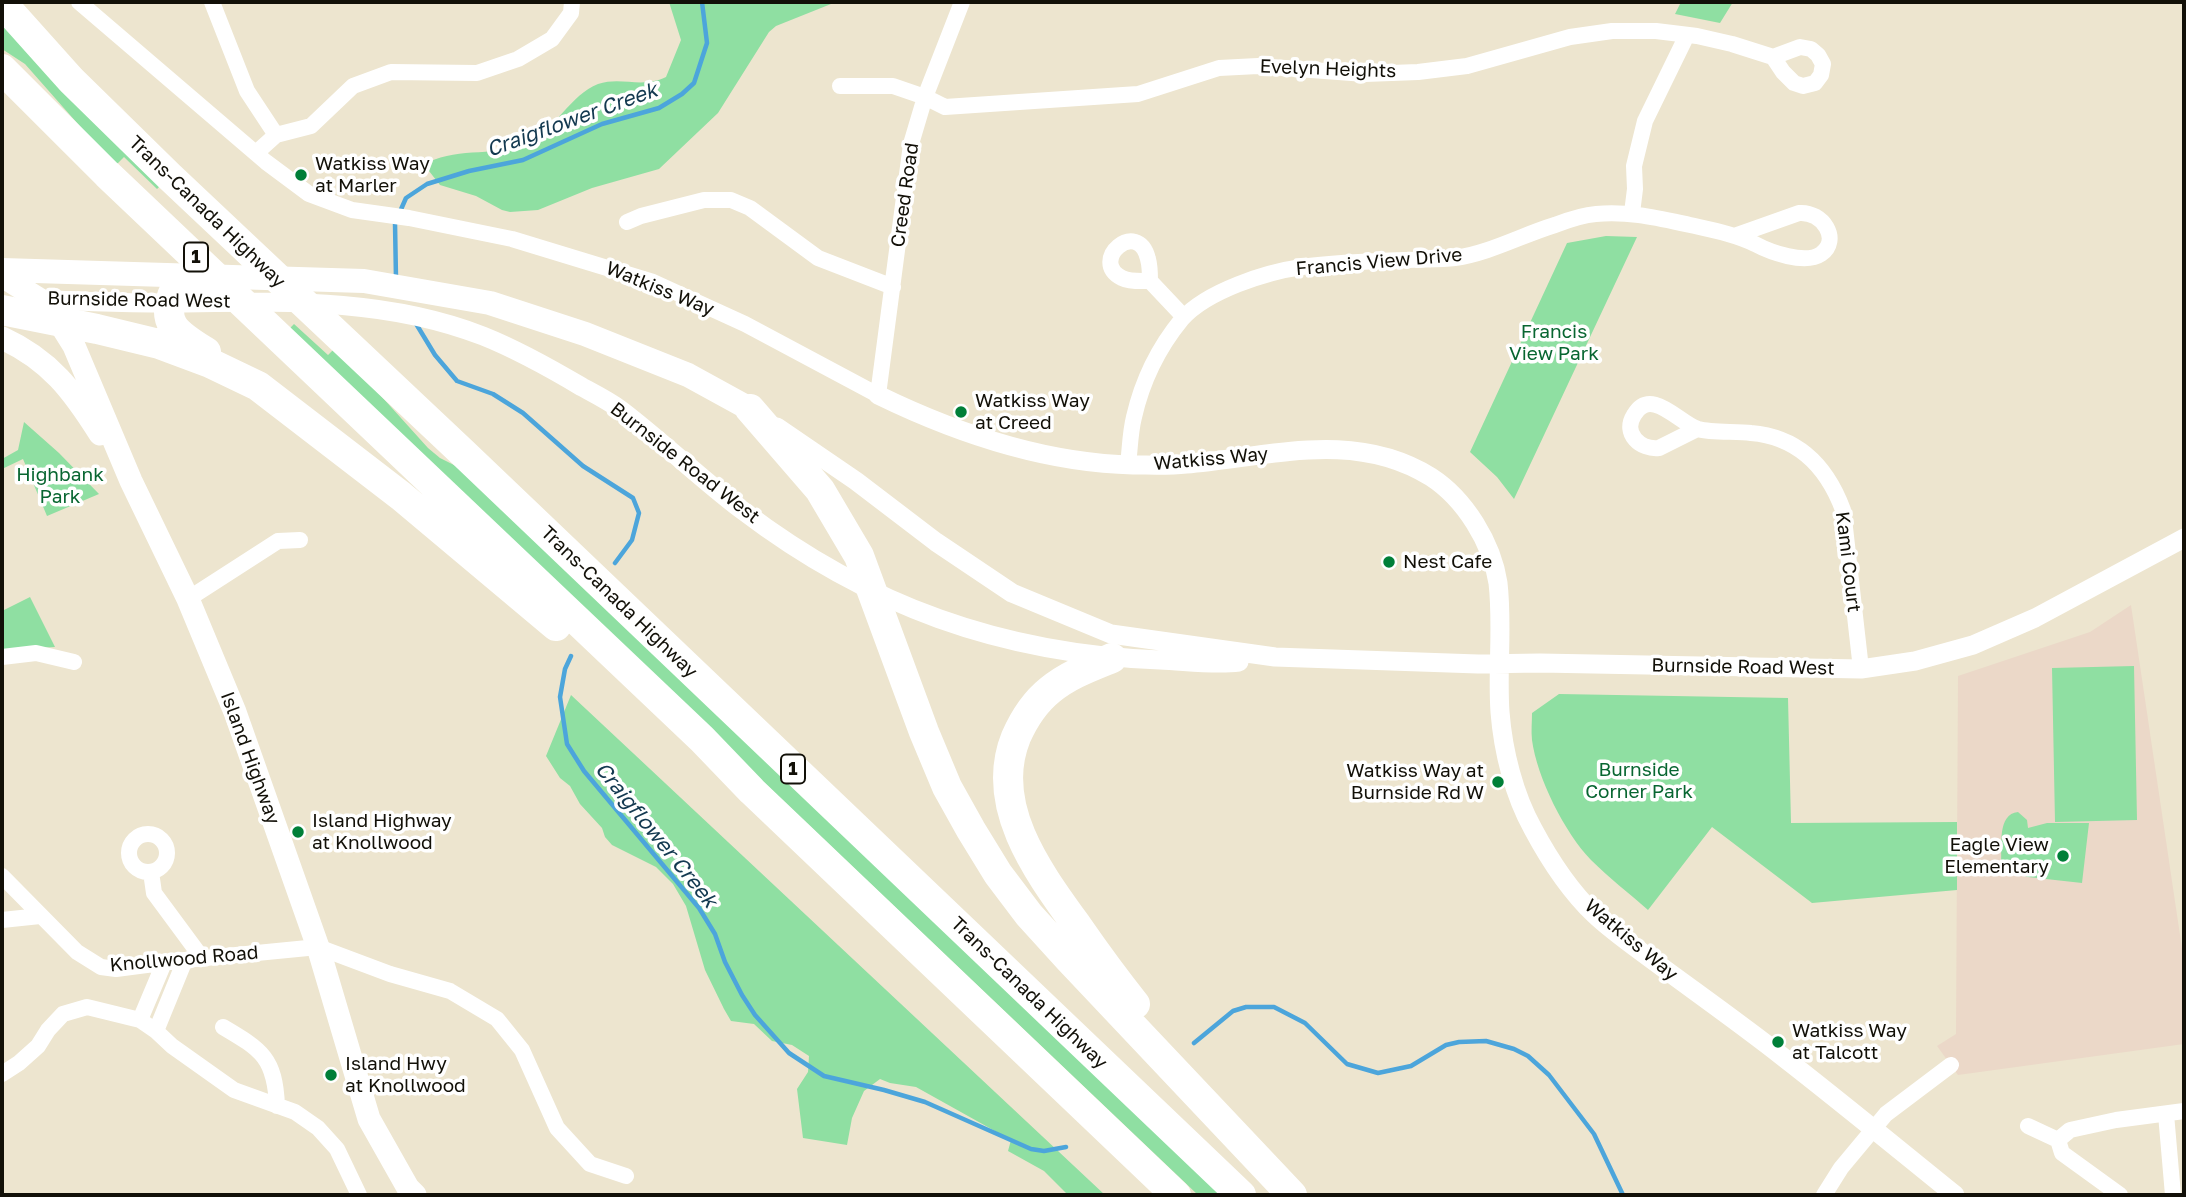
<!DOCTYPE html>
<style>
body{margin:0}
#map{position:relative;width:2186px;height:1197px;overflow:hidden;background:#ede5cf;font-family:"Golos Text",sans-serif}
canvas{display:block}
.frame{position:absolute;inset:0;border:4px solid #121008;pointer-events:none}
</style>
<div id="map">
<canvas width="2186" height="1197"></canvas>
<div class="frame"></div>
</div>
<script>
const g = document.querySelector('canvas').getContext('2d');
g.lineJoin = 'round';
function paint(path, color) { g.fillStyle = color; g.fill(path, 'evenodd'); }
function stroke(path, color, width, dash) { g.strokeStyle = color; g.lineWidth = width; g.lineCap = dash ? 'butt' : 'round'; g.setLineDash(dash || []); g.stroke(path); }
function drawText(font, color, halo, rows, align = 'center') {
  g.font = font + ' "Golos Text",sans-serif'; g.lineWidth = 7; g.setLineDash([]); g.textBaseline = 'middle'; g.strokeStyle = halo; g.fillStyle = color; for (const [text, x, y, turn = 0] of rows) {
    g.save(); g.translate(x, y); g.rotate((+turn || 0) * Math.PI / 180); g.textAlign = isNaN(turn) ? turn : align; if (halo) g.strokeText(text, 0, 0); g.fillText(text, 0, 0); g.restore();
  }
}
const education = new Path2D(`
 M 2131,605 L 2184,962 L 2184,1044 L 1958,1075 L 1937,1046 L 1956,1034 L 1958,676 L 2090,632 Z`);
const green = new Path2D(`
 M 669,2 L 836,2 L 776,26 L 769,32 L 718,113 L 659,169 L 592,188 L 538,210 L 510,212 L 502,210 L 476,196 L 440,185 L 429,171 L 429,162 C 459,147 499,157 528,143 C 554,131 571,94 598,84 C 622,76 641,89 666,77 L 681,40 Z
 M 1681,2 L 1733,2 L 1720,23 L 1675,14 Z
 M 2,25 L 162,184 L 157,189 L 124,157 L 115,166 L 25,64 L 2,49 Z
 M 1606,236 L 1637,237 L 1514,499 L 1497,477 L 1470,452 L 1567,243 Z
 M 294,324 L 328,355 L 334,349 L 355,367 L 428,448 L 440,458 L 458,467 L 1225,1195 L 1198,1195 L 288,330 Z
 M 24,422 L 59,453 L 99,494 L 47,516 L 23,459 L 2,469 L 2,459 L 18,450 Z
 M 30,597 L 55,647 L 2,650 L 2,611 Z
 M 2134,666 L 2137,820 L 2055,822 L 2052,668 Z
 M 1559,694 L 1788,698 L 1791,823 L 1957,822 L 1957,890 L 1812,903 L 1712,827 L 1648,910 C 1629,893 1609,878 1591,860 C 1565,833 1537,778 1532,740 C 1531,731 1532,722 1532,713 Z
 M 571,695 L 1105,1195 L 1068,1195 L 1044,1171 L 1008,1151 L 1011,1140 L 916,1087 L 890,1083 L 880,1079 L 864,1091 L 852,1118 L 847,1145 L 803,1138 L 797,1089 L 808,1072 L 809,1056 L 792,1045 L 772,1041 L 754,1024 L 731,1021 L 724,1009 L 705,970 L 686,906 L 673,884 L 656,867 L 612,845 L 605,837 L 602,828 L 580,804 L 570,786 L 560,778 L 546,756 Z
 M 2018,812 L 2027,820 L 2028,828 L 2047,823 L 2089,823 L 2082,883 L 2028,877 L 2022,875 L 2023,863 L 2001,862 C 2002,846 1997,814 2018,812 Z`);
const stream = new Path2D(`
 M 396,279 L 395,223 L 406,198 L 427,184 L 469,171 L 523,160 L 602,124 L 659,108 L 682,94 L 694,83 L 707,43 L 702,2
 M 415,322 L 435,355 L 457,381 L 493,394 L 523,413 L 583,466 L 633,498 L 639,513 L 632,540 L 615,563
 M 571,656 L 565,669 L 560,697 L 567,744 L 584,771 L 699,908 L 715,934 L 725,962 L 742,995 L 755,1015 L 789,1053 L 824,1076 L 884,1090 L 925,1102 L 1031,1149 L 1044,1151 L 1066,1147
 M 1194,1043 L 1233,1011 L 1246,1007 L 1274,1007 L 1305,1023 L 1347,1064 L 1378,1073 L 1411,1066 L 1446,1045 L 1459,1042 L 1486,1041 L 1514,1049 L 1528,1056 L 1549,1075 L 1594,1134 L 1623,1195`);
const minor = new Path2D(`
 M 79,2 L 266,162 L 309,194 L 352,210 L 409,218 L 512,239 L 653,282 L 745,324 L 878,395 L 911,144 L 925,97 L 962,2
 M 212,2 L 247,91 L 276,135
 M 840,86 L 893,86 L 925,97 L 945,107 L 1138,94 L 1219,68 L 1258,66 L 1365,74 L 1418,72 L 1467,66 L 1570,37 L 1612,31 L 1656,31 L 1697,36 L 1732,44 L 1773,57 L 1800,47 L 1811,49 L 1818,55 L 1823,64 L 1821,75 L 1815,83 L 1803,86 L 1794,83 L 1783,72 L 1773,57
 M 256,153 L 276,135 L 311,126 L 353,86 L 391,72 L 477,73 L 518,59 L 552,39 L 571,13 L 572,2
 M 1632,213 L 1635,189 L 1634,166 L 1645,121 L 1687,35
 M 627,222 L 641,216 L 704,200 L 731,200 L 750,208 L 818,258 L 893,287
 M 1150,281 C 1141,281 1130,282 1122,278 C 1088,261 1138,217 1148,259 C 1150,266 1150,274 1150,281 L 1184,317
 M 1697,429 L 1659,448 C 1641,450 1622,434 1634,415 C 1651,386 1679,423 1698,429 C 1712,433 1736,431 1751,433 C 1799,437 1827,467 1843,510 L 1861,669
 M 1128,465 C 1130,449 1130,433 1134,417 C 1142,382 1159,347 1182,319 C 1207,291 1266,272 1302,267 C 1336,262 1372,261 1407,260 C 1423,259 1439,260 1455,258 C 1490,253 1522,235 1555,225 C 1568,220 1582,215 1596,214 C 1629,211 1657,218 1690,225 C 1712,230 1734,234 1755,244 C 1770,252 1805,265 1821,254 C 1841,240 1823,211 1799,213 L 1737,235
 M 188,599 L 278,541 L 300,540
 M 2,657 L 36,653 L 74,662
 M129 853a19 19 0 1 1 38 0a19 19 0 1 1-38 0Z
 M 151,872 L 154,893 L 202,958
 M 2,876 L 77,952 L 101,967 L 116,969 L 185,960 L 318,947 L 390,974 L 450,991 L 497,1019 L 522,1050 L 557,1128 L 590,1164 L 626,1176
 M 2,920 L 40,916
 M 140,1020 L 164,963
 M 223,1027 C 262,1050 275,1058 277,1106
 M 156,1031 L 185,960
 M 2,1074 L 19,1063 L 38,1046 L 48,1030 L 63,1014 L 87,1007 L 140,1020 L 156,1031 L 172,1046 L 234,1090 L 295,1112 L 318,1128 L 337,1149 L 359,1195
 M 2166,1114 L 2173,1195
 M 2028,1126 L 2058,1140 L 2062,1153 L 2120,1195
 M 2058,1140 L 2070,1130 L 2116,1120 L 2184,1111
 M 1824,1195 L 1841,1168 L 1886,1114 L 1951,1065`);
const tertiary = new Path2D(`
 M 29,298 C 76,302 125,303 173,303 C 278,302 383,297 483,336 C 518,350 550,368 582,387 C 595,394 609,401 621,410 C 663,442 701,479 742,510 C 868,606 1002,654 1160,660 C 1186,661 1214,665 1239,662
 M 878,395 C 956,433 1045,463 1133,465 C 1150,465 1169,466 1186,464 C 1269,457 1354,429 1431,477 C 1465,499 1492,543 1498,583 C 1503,626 1497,670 1500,712 C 1503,751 1514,795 1533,829 C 1549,859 1570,891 1595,915 C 1613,932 1635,947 1655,962 C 1697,993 1741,1024 1783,1057 C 1841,1102 1898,1149 1955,1195
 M 777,427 L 856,481 L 936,542 L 1012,593 L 1111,634 L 1275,657 L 1478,664 L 1540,663 L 1861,669 L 1915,661 L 1973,645 L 2035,618 L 2184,538`);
const secondary = new Path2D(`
 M 2,276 L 39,299 L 59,322 L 74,346 L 131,481 L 188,599 L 235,712 L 318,947 L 369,1119 L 408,1188 L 415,1195
 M 2,338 C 50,360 73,391 100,434`);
const primary = new Path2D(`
 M 2,270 L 364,281 L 490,303 L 585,334 L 688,375 L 750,409`);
const motorway = new Path2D(`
 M 2,3 L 71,80 L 169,176 L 462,452 L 1241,1195
 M 2,69 L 107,174 L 702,739 L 752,791 L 1176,1195
 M 2,310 L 97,329 L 159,344 L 210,363 L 258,386 L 401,496 L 556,626
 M 206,352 C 179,335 158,324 175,289 L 191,285 L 234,282
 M 750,409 L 820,490 L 859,556 L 924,732 L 947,787 L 971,830 L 998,874 L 1029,915 L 1069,959 L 1292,1195
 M 1112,658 C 1090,667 1068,675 1050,690 C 1035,702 1024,719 1016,737 C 988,806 1039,873 1078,927 C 1096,953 1115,979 1135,1004`);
const markers = [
 [301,175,7,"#007f38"],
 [961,412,7,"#007f38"],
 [1389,562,7,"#007f38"],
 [1498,782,7,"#007f38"],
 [298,832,7,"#007f38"],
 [2063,856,7,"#007f38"],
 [1778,1042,7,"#007f38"],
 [331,1075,7,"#007f38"]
];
const shields = [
 [196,257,24],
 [793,769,24]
];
const shieldNames = [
 ["1",196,257],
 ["1",793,769]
];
const streetNames = [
 ["Evelyn Heights",1328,69,2],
 ["Creed Road",905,195,-82],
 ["Trans-Canada Highway",207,212,44],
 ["Francis View Drive",1379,262,-5],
 ["Watkiss Way",660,289,22],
 ["Burnside Road West",139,300,1],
 ["Watkiss Way",1211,459,-5],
 ["Burnside Road West",685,463,38],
 ["Kami Court",1848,562,83],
 ["Trans-Canada Highway",619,602,44],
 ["Burnside Road West",1743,667,1],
 ["Island Highway",250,758,70],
 ["Watkiss Way",1631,940,40],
 ["Knollwood Road",184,959,-5],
 ["Trans-Canada Highway",1029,993,44]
];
const poiNames = [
 ["Watkiss Way",315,164],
 ["at Marler",315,186],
 ["Watkiss Way",975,401],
 ["at Creed",975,423],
 ["Nest Cafe",1403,562],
 ["Watkiss Way at",1484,771,"right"],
 ["Burnside Rd W",1484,793,"right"],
 ["Island Highway",312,821],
 ["at Knollwood",312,843],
 ["Eagle View",2049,845,"right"],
 ["Elementary",2049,867,"right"],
 ["Watkiss Way",1792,1031],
 ["at Talcott",1792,1053],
 ["Island Hwy",345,1064],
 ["at Knollwood",345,1086]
];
const parkNames = [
 ["Francis",1554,332],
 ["View Park",1554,354],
 ["Highbank",60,475],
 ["Park",60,497],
 ["Burnside",1639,770],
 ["Corner Park",1639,792]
];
const waterNames = [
 ["Craigflower Creek",572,120,-20],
 ["Craigflower Creek",656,835,51]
];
paint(education, '#ebd8c8');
paint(green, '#8fdfa2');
stroke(stream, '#4ca5db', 4.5);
stroke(minor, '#fff', 16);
stroke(tertiary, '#fff', 19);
stroke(secondary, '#fff', 23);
stroke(primary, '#fff', 24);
stroke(motorway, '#fff', 30);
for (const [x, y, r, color] of markers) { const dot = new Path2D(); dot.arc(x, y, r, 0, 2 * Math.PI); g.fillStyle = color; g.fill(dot); stroke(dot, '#fff', 2.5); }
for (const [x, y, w] of shields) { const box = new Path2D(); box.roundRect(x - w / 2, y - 14.5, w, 29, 5); g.fillStyle = '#fff'; g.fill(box); stroke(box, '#121008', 2); }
drawText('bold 18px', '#121008', null, shieldNames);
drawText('19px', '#121008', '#fff', streetNames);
drawText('19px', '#121008', '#fff', poiNames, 'left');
drawText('19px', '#086631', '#fff', parkNames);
drawText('italic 21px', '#133950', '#fff', waterNames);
</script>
